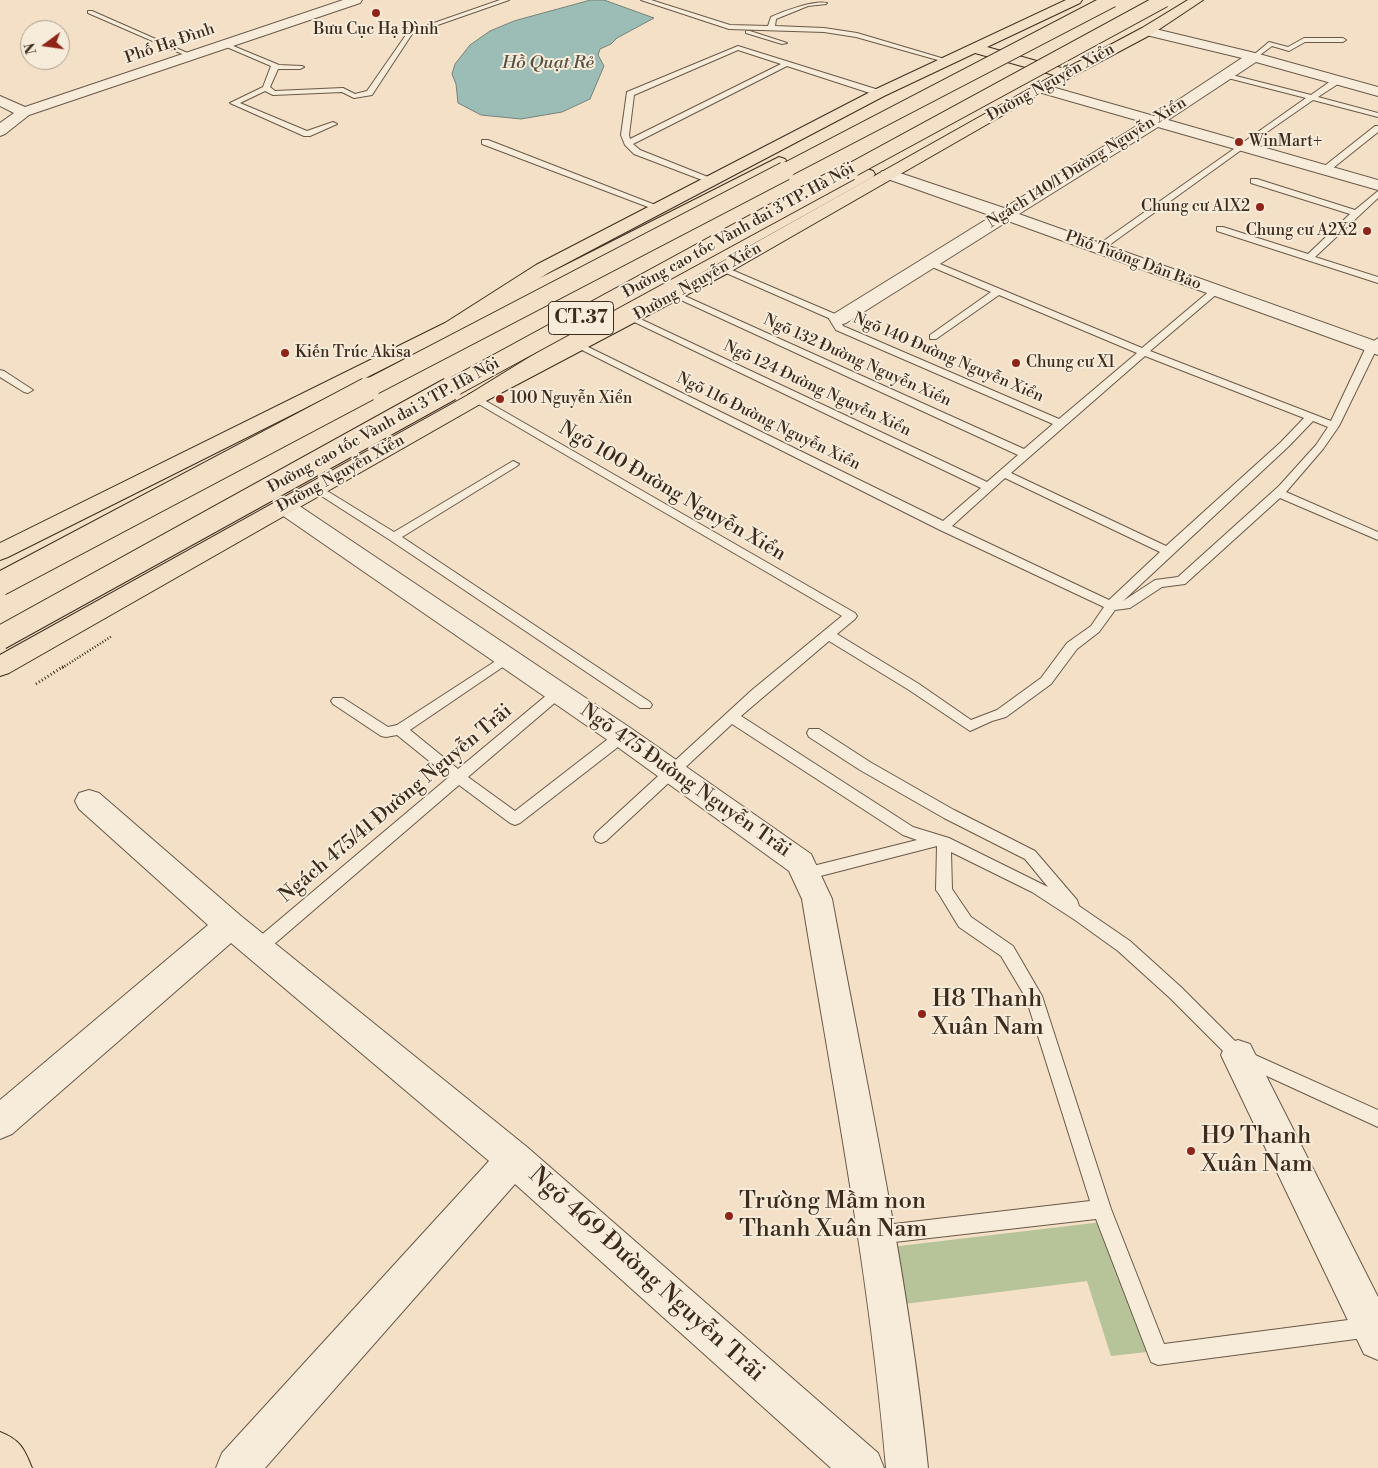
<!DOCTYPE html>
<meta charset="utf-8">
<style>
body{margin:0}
#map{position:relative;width:1378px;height:1468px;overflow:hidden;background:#f3e0c6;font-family:"Libre Bodoni",serif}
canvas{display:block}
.north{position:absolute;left:20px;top:20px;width:50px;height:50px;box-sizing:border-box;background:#f7ebda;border:1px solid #ad9f8f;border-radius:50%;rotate:256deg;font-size:14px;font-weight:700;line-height:20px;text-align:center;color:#3d2c1e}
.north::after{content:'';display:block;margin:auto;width:18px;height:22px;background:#8f2418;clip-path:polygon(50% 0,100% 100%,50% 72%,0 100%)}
</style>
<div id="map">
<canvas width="1378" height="1468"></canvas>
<div class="north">N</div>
</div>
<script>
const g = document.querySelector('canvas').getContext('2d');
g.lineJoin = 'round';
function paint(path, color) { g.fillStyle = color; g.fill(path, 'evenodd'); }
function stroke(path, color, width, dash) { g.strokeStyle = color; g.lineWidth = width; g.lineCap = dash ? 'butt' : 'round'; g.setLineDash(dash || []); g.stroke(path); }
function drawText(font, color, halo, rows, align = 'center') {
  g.font = font + ' "Libre Bodoni",serif'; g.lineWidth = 4; g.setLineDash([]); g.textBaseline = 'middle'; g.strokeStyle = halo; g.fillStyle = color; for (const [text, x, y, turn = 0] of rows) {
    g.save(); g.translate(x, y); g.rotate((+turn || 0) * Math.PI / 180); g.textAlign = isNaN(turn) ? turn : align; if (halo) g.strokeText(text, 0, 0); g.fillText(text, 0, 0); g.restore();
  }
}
const green = new Path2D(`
 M 1102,1222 L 1147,1352 L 1111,1356 L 1087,1281 L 904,1304 L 891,1247 Z`);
const water = new Path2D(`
 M 591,0 L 604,0 L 654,18 L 617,38 L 611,44 L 600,49 L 598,55 L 604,66 L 590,99 L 562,112 L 521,119 L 481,115 L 458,103 L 456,84 L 452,74 L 455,64 L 470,45 L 490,31 L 514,21 Z`);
const pathFar1 = new Path2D(`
 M 62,668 L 112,636`);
const path = new Path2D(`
 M 36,684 L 64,666`);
const lane = new Path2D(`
 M 500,0 L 509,0 L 412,34 L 372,95 L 354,98 L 342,92 L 273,95 L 265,91 L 240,103 L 307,131 L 333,122 L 337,124 L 310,136 L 304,136 L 230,103 L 263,87 L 271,66 L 222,45 L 222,43 L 226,43 L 279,65 L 302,66 L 304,67 L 300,69 L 278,69 L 270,87 L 275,91 L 343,88 L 355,94 L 367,91 L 408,32 Z
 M 641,0 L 651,0 L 730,25 L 768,26 L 771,17 C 784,11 814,0 827,3 L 826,4 L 808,6 L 776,19 L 775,26 L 824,28 L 857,33 L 948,60 L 945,62 L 856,37 L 824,32 L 729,29 Z
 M 88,11 L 92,11 L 192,55 L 187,56 L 88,13 Z
 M 746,31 L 750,31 L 787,43 L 782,44 L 746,33 Z
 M 1304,38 L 1343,38 L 1346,40 L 1343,42 L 1305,42 L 1289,51 L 1272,46 L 1256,58 L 1251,57 L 1269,42 L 1288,47 Z
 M 738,46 L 882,91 L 883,93 L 876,95 L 787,66 L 633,144 L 640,150 L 713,179 L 713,183 L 710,183 L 634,154 L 625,145 L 621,135 L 627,92 ZM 738,50 L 781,64 L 630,139 L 629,135 L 634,95 Z
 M 1224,73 L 1311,95 L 1335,78 L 1341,78 L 1341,82 L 1318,97 L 1378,113 L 1378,117 L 1313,100 L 1244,148 L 1101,251 L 1095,251 L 1095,247 L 1306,98 L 1224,77 Z
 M 1375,126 L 1378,126 L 1378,132 L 1328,172 L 1322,172 L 1322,168 Z
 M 482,140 L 488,140 L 663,208 L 656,210 L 482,144 Z
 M 1251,179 L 1257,179 L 1355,210 L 1378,191 L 1378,198 L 1315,257 L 1378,277 L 1378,283 L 1217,231 L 1217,227 L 1223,227 L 1308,254 L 1350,214 L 1251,183 Z
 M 928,259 L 1142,348 L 1212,289 L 1218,289 L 1218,293 L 1150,351 L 1331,421 L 1366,347 L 1378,338 L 1378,346 L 1339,426 L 1323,449 L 1286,492 L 1378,532 L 1378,540 L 1280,498 L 1185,584 L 1162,587 L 1130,608 L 1115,610 L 1099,632 L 1077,649 L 1051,684 L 1006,717 L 992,721 L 970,731 L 909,690 L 829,641 L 741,716 L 913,827 L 949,838 L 1048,887 L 1025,859 L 944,818 L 860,770 L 809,737 L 807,733 L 809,729 L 819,729 L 870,762 L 954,810 L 1035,851 L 1077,900 L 1079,906 L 1130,941 L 1182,988 L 1244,1050 L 1378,1110 L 1378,1127 L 1232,1060 L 1170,998 L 1118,951 L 1075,920 L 1032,892 L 951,852 L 952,889 L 971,917 L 1013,946 L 1042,996 L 1111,1209 L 1164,1344 L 1371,1317 L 1378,1320 L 1378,1334 L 1371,1337 L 1158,1365 L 1151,1362 L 1096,1219 L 877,1244 L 870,1242 L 868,1235 L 870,1228 L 877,1226 L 1090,1201 L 1026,998 L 1001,956 L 959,927 L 939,894 L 936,890 L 937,846 L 805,880 L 800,878 L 797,874 L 800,870 L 805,868 L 917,840 L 903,835 L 732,724 L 606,841 L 601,843 L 596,841 L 594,837 L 596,833 L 752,690 L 842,616 L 470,399 L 475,396 L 479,397 L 855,613 L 857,616 L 855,619 L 837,634 L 919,684 L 971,720 L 997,710 L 1041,678 L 1067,643 L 1091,626 L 1104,607 L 940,530 L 574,346 L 579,343 L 582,344 L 943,521 L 981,488 L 626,318 L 628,316 L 634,316 L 987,482 L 1018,455 L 670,295 L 675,292 L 678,293 L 1024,449 L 1053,424 L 836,330 L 831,322 L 833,320 L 717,269 L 722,266 L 725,267 L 842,317 L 844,319 L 841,322 L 843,326 L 1059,419 L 1137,353 L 999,295 L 936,339 L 930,339 L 930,335 L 991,292 L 925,264 L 925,260 ZM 1145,356 L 1304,418 L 1281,442 L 1166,546 L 1011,473 ZM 1313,421 L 1328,427 L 1316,445 L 1279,486 L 1178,577 L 1155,580 L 1123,601 L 1289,446 ZM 1005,478 L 1160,552 L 1109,600 L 952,526 Z
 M 0,370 L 4,371 L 33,390 L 28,393 L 24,392 L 0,377 Z
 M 513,461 L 519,464 L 517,466 L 402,537 L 650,702 L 652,705 L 650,708 L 640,708 L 390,540 L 309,488 L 311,486 L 319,486 L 394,532 Z
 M 508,653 L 513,654 L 514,657 L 513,660 L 410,730 L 458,769 L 554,689 L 564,689 L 566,692 L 564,695 L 468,777 L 515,811 L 617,732 L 627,732 L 629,736 L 627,740 L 520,823 L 515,825 L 510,823 L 459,785 L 265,952 L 259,954 L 253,952 L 251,947 L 253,942 L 449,777 L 397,735 L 386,737 L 381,736 L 333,704 L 331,701 L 333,698 L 343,698 L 388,727 L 397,725 Z`);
const street = new Path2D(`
 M 343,0 L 362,0 L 360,3 L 29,115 L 5,134 L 0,136 L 0,123 L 14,113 L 0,106 L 0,96 L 25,107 Z
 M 1147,27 L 1259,54 L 1378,87 L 1378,96 L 1256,62 L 1168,120 L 1378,180 L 1378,190 L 1158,127 L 1019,214 L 1378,342 L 1378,355 L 1008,221 L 846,323 L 839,325 L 832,323 L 829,319 L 832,315 L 992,216 L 882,177 L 880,174 L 882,171 L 894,171 L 1004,208 L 1143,122 L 1035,91 L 1033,88 L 1035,85 L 1045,85 L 1154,116 L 1242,58 L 1142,34 L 1140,31 Z
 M 284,499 L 292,501 L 632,729 L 811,854 L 832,899 C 867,1088 909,1277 928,1468 L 886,1468 C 870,1277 833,1088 802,899 L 789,871 L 612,743 L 276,511 L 273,506 L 276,501 Z
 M 89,790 L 99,793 L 241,916 L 527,1147 L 878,1453 L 884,1468 L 831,1468 L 515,1184 L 265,1468 L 216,1468 L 222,1453 L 489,1161 L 231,943 L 12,1134 L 0,1139 L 0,1100 L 208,925 L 79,809 L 75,801 L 79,793 Z
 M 1238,1040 L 1250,1044 L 1378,1297 L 1378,1360 L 1364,1354 L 1221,1055 L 1226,1044 Z`);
const primary = new Path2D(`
 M 1066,0 L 1082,0 L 1080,3 L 987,47 L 1065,69 L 1142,28 L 1188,0 L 1203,0 L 1152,34 L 1045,91 L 728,273 L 482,403 L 9,673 L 0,676 L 0,655 L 468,395 L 716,265 L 1054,75 L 975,53 L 884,96 L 548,273 L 459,331 L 8,557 L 0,560 L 0,543 L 445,323 L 536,265 L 874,90 Z`);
const highway = new Path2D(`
 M 779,157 L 785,159 L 787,162 L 785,165 L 556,284 L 471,325 L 464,327 L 457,325 L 454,321 L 457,317 L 544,276 Z
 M 867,169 L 873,171 L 875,174 L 873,177 L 615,321 L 482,403 L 475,405 L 468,403 L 465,399 L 468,395 L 601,313 Z
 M 0,1432 C 20,1440 24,1448 32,1468 L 0,1468 Z`);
const highwayBridgeFar2 = new Path2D(`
 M 782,172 L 1112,0
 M 848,172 L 1164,0`);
const highwayBridgeFar1 = new Path2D(`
 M 365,390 L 785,171
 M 448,390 L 850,171`);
const highwayBridge = new Path2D(`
 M 0,584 L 368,389
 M 0,638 L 450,389`);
const markers = [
 [376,13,5,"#8f2418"],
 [1239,142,5,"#8f2418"],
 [1260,207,5,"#8f2418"],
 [1367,231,5,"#8f2418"],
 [285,353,5,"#8f2418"],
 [1016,363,5,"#8f2418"],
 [500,399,5,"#8f2418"],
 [922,1014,5,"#8f2418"],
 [1191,1151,5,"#8f2418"],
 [729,1216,5,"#8f2418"]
];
const farPoinames = [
 ["Bưu Cục Hạ Đình",376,30,"center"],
 ["WinMart+",1249,142],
 ["Chung cư A1X2",1250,207,"right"],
 ["Chung cư A2X2",1357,231,"right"],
 ["Kiến Trúc Akisa",295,353],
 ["Chung cư X1",1026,363],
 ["100 Nguyễn Xiển",510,399]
];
const farStreetnames = [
 ["Phố Hạ Đình",170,44,-19],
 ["Đường Nguyễn Xiển",1051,83,-29],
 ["Ngách 140/1 Đường Nguyễn Xiển",1087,163,-32],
 ["Đường cao tốc Vành đai 3 TP. Hà Nội",739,231,-29],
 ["Phố Tưởng Dân Bảo",1133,261,20],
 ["Đường Nguyễn Xiển",698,282,-29],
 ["Ngõ 140 Đường Nguyễn Xiển",948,358,23],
 ["Ngõ 132 Đường Nguyễn Xiển",857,361,24],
 ["Ngõ 124 Đường Nguyễn Xiển",817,389,25],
 ["Ngõ 116 Đường Nguyễn Xiển",768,422,26],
 ["Đường cao tốc Vành đai 3 TP. Hà Nội",384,426,-29],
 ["Đường Nguyễn Xiển",341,474,-29]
];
const farWaternames = [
 ["Hồ Quạt Rẻ",548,64]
];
const shields = [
 [581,318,65]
];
const shieldNames = [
 ["CT.37",581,318]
];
const streetNames = [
 ["Ngõ 100 Đường Nguyễn Xiển",672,492,30],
 ["Ngõ 475 Đường Nguyễn Trãi",685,781,35],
 ["Ngách 475/41 Đường Nguyễn Trãi",396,804,-40]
];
const nearPoinames = [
 ["H8 Thanh",932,1000],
 ["Xuân Nam",932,1028],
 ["H9 Thanh",1201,1137],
 ["Xuân Nam",1201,1165],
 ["Trường Mầm non",739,1202],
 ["Thanh Xuân Nam",739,1230]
];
const nearStreetnames = [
 ["Ngõ 469 Đường Nguyễn Trãi",646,1275,42]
];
paint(green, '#b7c398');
paint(water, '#9bbdb6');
stroke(water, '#758379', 1);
stroke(lane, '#6a5948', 2);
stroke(street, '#6a5948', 2);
stroke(primary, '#3d2c1e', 2);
stroke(highway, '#3d2c1e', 2);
stroke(pathFar1, '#3d2c1e', 2.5, [1, 2]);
stroke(path, '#3d2c1e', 3, [1, 2.5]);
paint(lane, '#f7ebda');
paint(street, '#f7ebda');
paint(primary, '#f3e0c6');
paint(highway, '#f3e0c6');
stroke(highwayBridgeFar2, '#3d2c1e', 16, []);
stroke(highwayBridgeFar1, '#3d2c1e', 20, []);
stroke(highwayBridge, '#3d2c1e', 25, []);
stroke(highwayBridgeFar2, '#f3e0c6', 14);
stroke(highwayBridgeFar1, '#f3e0c6', 18);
stroke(highwayBridge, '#f3e0c6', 23);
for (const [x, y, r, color] of markers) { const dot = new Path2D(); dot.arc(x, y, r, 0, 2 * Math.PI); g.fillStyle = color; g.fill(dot); stroke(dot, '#f7ebda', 2); }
drawText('16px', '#3d2c1e', '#f7ebda', farPoinames, 'left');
drawText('16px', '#3d2c1e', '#f7ebda', farStreetnames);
drawText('italic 18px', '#545044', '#f7ebda', farWaternames);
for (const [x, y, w] of shields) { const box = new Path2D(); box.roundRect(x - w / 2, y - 16.5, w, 33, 4); g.fillStyle = '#f7ebda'; g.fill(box); stroke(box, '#3d2c1e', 1); }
drawText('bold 19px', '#3d2c1e', null, shieldNames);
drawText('20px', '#3d2c1e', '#f7ebda', streetNames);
drawText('24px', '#3d2c1e', '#f7ebda', nearPoinames, 'left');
drawText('24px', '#3d2c1e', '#f7ebda', nearStreetnames);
</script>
